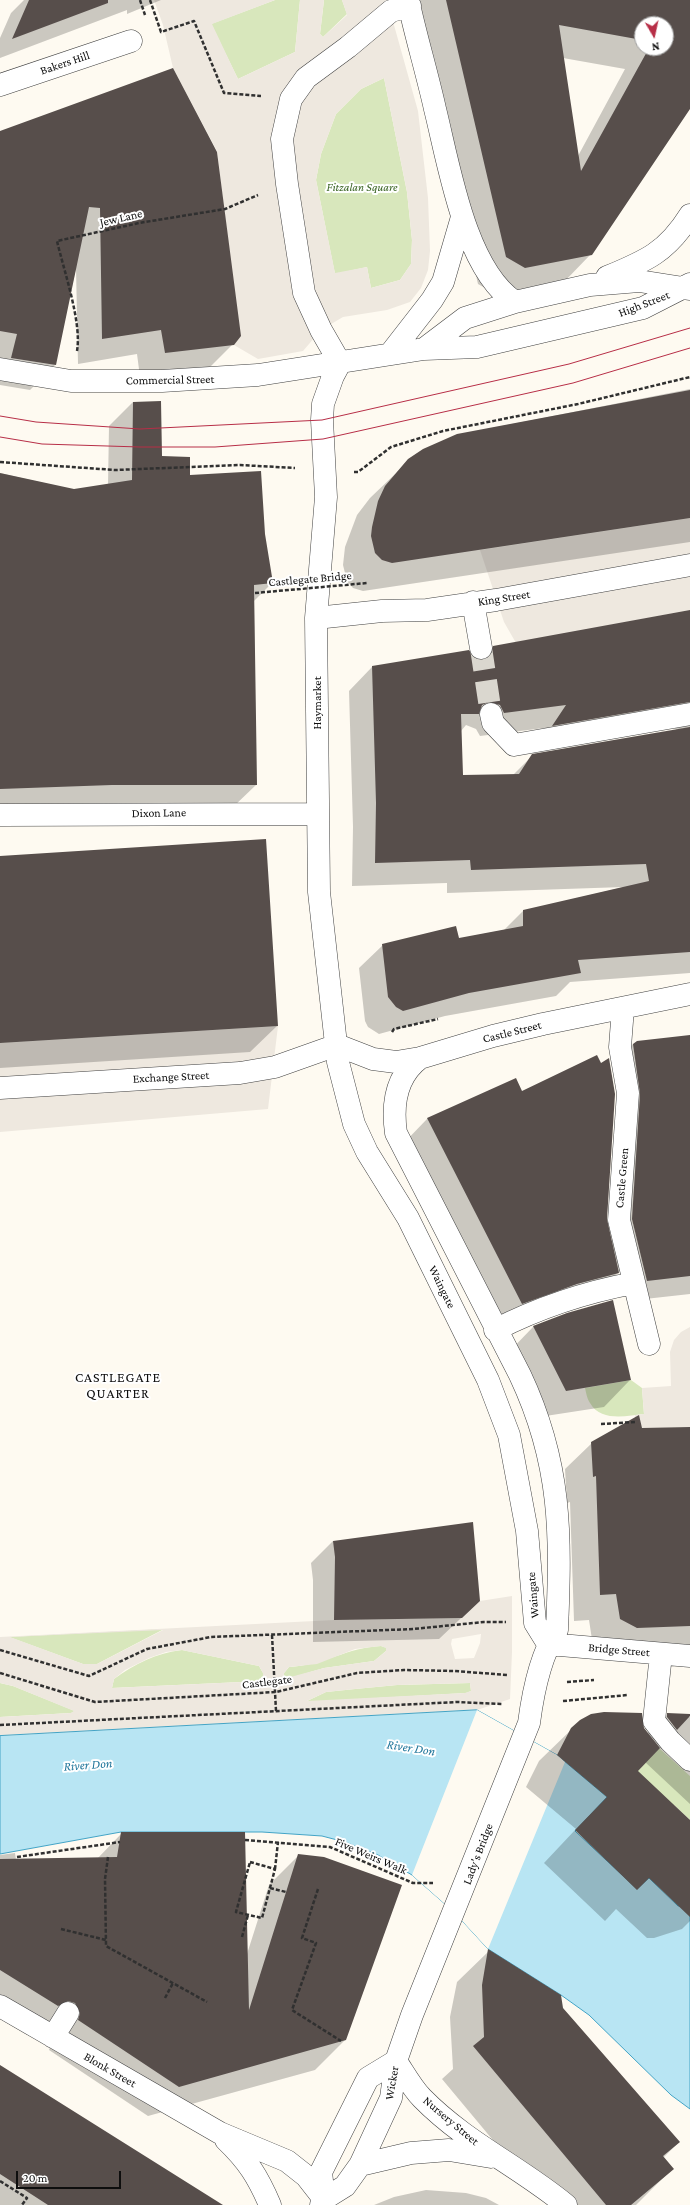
<!DOCTYPE html>
<style>
body{margin:0}
#map{position:relative;width:690px;height:2205px;overflow:hidden;background:#fefaf1;font-family:"Crimson Pro",serif}
canvas{display:block}
.north{position:absolute;left:634px;top:16px;width:40px;height:40px;box-sizing:border-box;background:#fff;border:1px solid #9f9f9f;border-radius:50%;rotate:171deg;font-size:11px;font-weight:700;line-height:16px;text-align:center;color:#0e0e0e}
.north::after{content:'';display:block;margin:auto;width:14px;height:18px;background:#b72e47;clip-path:polygon(50% 0,100% 100%,50% 72%,0 100%)}
.scale{position:absolute;left:16px;top:2171px;width:105px;height:18px;box-sizing:border-box;border:2px solid #0e0e0e;border-top:0;padding-left:5px;font-size:12px;line-height:14px;white-space:nowrap;color:#0e0e0e;-webkit-text-stroke:3px #fff;paint-order:stroke}
</style>
<div id="map">
<canvas width="690" height="2205"></canvas>
<div class="north">N</div>
<div class="scale">20 m</div>
</div>
<script>
const g = document.querySelector('canvas').getContext('2d');
g.lineJoin = 'round';
function paint(path, color) { g.fillStyle = color; g.fill(path, 'evenodd'); }
function stroke(path, color, width, dash) { g.strokeStyle = color; g.lineWidth = width; g.lineCap = dash ? 'butt' : 'round'; g.setLineDash(dash || []); g.stroke(path); }
function drawText(font, color, halo, rows, align = 'center') {
  g.font = font + ' "Crimson Pro",serif'; g.lineWidth = 4; g.setLineDash([]); g.textBaseline = 'middle'; g.strokeStyle = halo; g.fillStyle = color; for (const [text, x, y, turn = 0] of rows) {
    g.save(); g.translate(x, y); g.rotate((+turn || 0) * Math.PI / 180); g.textAlign = isNaN(turn) ? turn : align; if (halo) g.strokeText(text, 0, 0); g.fillText(text, 0, 0); g.restore();
  }
}
const green = new Path2D(`
 M 275,0 L 300,0 L 295,52 L 238,79 L 211,24 Z
 M 324,0 L 342,0 L 347,14 L 323,37 L 320,34 Z
 M 384,78 L 407,192 L 412,240 L 411,264 L 400,280 L 371,288 L 367,267 L 335,274 L 316,180 L 321,154 L 336,114 L 361,89 Z
 M 631,1380 L 642,1388 L 644,1414 C 626,1416 601,1422 590,1403 C 587,1399 586,1392 585,1388 Z
 M 164,1629 L 97,1664 L 83,1664 L 9,1637 Z
 M 381,1646 L 387,1648 L 386,1651 L 374,1661 L 324,1668 L 283,1680 L 284,1673 L 289,1667 C 321,1666 349,1647 381,1646 Z
 M 182,1650 L 259,1666 L 263,1673 L 263,1681 L 112,1688 L 114,1679 C 135,1664 156,1653 182,1650 Z
 M 0,1683 L 13,1686 L 75,1711 L 71,1713 L 0,1717 Z
 M 470,1683 L 471,1691 L 466,1693 L 305,1702 L 326,1692 L 355,1689 L 397,1685 Z
 M 659,1748 L 690,1776 L 690,1820 L 674,1805 L 657,1823 L 621,1789 Z`);
const plaza = new Path2D(`
 M 154,0 L 275,0 L 212,24 L 238,79 L 295,52 L 300,0 L 324,0 L 320,34 L 323,37 L 347,15 L 342,0 L 387,0 L 418,111 L 428,198 L 430,251 L 428,270 L 421,288 L 410,302 L 387,310 L 343,317 L 321,330 L 303,351 L 258,359 L 234,345 L 231,265 L 217,151 L 173,68 L 163,25 ZM 384,78 L 407,192 L 412,240 L 411,264 L 400,280 L 371,288 L 367,267 L 335,273 L 316,180 L 321,154 L 336,114 L 361,89 Z
 M 690,518 L 690,610 L 516,643 L 504,622 L 480,550 Z
 M 278,1026 L 268,1109 L 0,1132 L 0,1043 Z
 M 690,1327 L 690,1427 L 636,1429 L 635,1415 L 644,1414 L 642,1388 L 671,1386 L 670,1352 L 674,1340 L 681,1332 Z
 M 512,1596 L 512,1652 L 510,1699 L 477,1710 L 0,1736 L 0,1717 L 71,1713 L 74,1711 L 13,1686 L 0,1683 L 0,1637 L 334,1620 L 462,1618 L 480,1601 ZM 163,1630 L 97,1664 L 83,1664 L 10,1637 ZM 481,1634 L 480,1643 L 474,1658 L 455,1659 L 451,1644 L 452,1639 ZM 381,1646 L 386,1648 L 386,1651 L 374,1661 L 324,1668 L 283,1679 L 284,1673 L 289,1667 L 317,1664 L 355,1649 ZM 182,1650 L 259,1666 L 263,1673 L 263,1681 L 112,1688 L 114,1679 L 125,1670 L 149,1658 L 166,1652 ZM 470,1683 L 471,1691 L 465,1693 L 307,1701 L 326,1692 L 355,1689 L 397,1685 Z`);
const water = new Path2D(`
 M 477,1710 L 557,1755 L 607,1797 L 575,1831 L 637,1889 L 649,1878 L 678,1906 L 690,1906 L 690,2109 L 671,2095 L 589,2015 L 561,1995 L 488,1949 L 454,1912 L 412,1875 L 378,1855 L 345,1842 L 322,1836 L 262,1832 L 121,1832 L 0,1854 L 0,1736 Z`);
const pier = new Path2D(`
 M 477,1710 L 557,1755 L 565,1762 L 488,1949 L 454,1912 L 412,1875 Z`);
const shadow = new Path2D(`
 M 24,0 L 161,0 L 127,14 L 127,10 L 0,58 L 0,38 L 11,13 Z
 M 411,0 L 690,0 L 690,107 L 591,254 L 563,283 L 497,295 L 478,284 ZM 642,24 L 666,24 L 666,48 L 642,48 ZM 563,58 L 625,69 L 578,156 Z
 M 32,122 L 233,344 L 208,369 L 140,377 L 137,354 L 78,364 L 76,268 L 55,365 L 30,390 L 0,385 L 0,132 Z
 M 690,389 L 690,542 L 363,591 L 353,588 L 347,581 L 343,565 L 345,547 L 357,515 L 370,498 L 416,454 L 456,435 Z
 M 133,402 L 161,457 L 264,534 L 272,583 L 254,601 L 256,785 L 232,808 L 0,812 L 0,473 L 74,490 L 108,485 L 109,426 Z
 M 690,611 L 690,973 L 570,982 L 556,996 L 445,1016 L 379,1034 L 368,1027 L 365,1021 L 359,968 L 383,945 L 458,939 L 504,930 L 523,911 L 624,887 L 447,893 L 447,883 L 352,886 L 353,827 L 349,691 L 372,667 L 471,657 L 481,661 L 494,647 ZM 466,725 L 476,729 L 480,736 L 544,728 L 530,748 L 670,725 L 677,730 L 533,755 L 513,775 L 462,776 L 461,731 Z
 M 0,857 L 277,1026 L 250,1052 L 0,1068 Z
 M 690,1036 L 690,1294 L 627,1301 L 620,1271 L 591,1300 L 495,1330 L 401,1146 L 427,1119 L 516,1079 L 521,1092 L 606,1219 L 612,1243 L 621,1115 L 613,1065 L 633,1044 Z
 M 567,1314 L 630,1380 L 604,1407 L 539,1417 L 507,1354 L 533,1327 Z
 M 690,1428 L 690,1651 L 593,1646 L 589,1620 L 574,1621 L 570,1502 L 567,1503 L 565,1469 L 592,1443 L 642,1429 Z
 M 333,1541 L 479,1601 L 439,1639 L 313,1642 L 313,1580 L 311,1563 Z
 M 668,1714 L 690,1717 L 690,1804 L 645,1762 L 637,1771 L 689,1820 L 690,1819 L 690,1921 L 682,1929 L 654,1938 L 647,1938 L 616,1909 L 605,1921 L 544,1863 L 576,1829 L 526,1787 L 539,1761 L 572,1729 L 643,1729 L 647,1734 Z
 M 122,1833 L 247,1954 L 269,1885 L 299,1855 L 345,2040 L 315,2070 L 148,2116 L 49,2050 L 51,2043 L 37,2030 L 27,2035 L 0,2019 L 0,1855 L 15,1853 L 16,1860 L 97,1859 Z
 M 489,1951 L 562,2009 L 679,2142 L 663,2158 L 672,2169 L 636,2205 L 547,2205 L 442,2079 L 453,2069 L 450,2017 L 457,1982 Z
 M 0,2066 L 221,2205 L 0,2205 Z
 M 426,2190 L 466,2193 L 486,2198 L 499,2205 L 374,2205 L 394,2197 Z`);
const building = new Path2D(`
 M 29,0 L 108,0 L 108,3 L 12,39 Z
 M 446,0 L 690,0 L 690,109 L 592,255 L 525,268 L 506,257 ZM 642,24 L 666,24 L 666,48 L 649,48 L 581,171 L 559,25 L 642,40 Z
 M 173,68 L 217,152 L 241,336 L 234,345 L 165,353 L 161,330 L 102,339 L 100,208 L 89,207 L 56,365 L 11,358 L 17,334 L 0,331 L 0,131 Z
 M 690,390 L 690,518 L 392,563 L 382,560 L 375,553 L 371,536 L 372,527 L 378,501 L 385,486 L 408,459 L 423,449 L 457,434 Z
 M 161,401 L 162,456 L 190,457 L 190,475 L 261,471 L 265,534 L 273,583 L 254,585 L 257,785 L 112,785 L 0,789 L 0,473 L 74,489 L 132,480 L 133,402 Z
 M 690,610 L 690,702 L 552,726 L 566,705 L 504,713 L 500,705 L 489,702 L 482,705 L 479,714 L 461,714 L 463,775 L 519,774 L 532,754 L 690,727 L 690,952 L 578,960 L 581,973 L 469,993 L 403,1011 L 396,1007 L 388,997 L 382,944 L 456,926 L 459,938 L 523,926 L 523,910 L 649,881 L 646,864 L 471,870 L 470,860 L 375,863 L 376,803 L 372,666 L 469,650 L 476,660 L 484,660 L 489,657 L 493,646 Z
 M 266,839 L 278,1026 L 0,1043 L 0,856 Z
 M 690,1035 L 690,1276 L 647,1281 L 632,1219 L 640,1094 L 633,1044 L 637,1041 Z
 M 597,1055 L 601,1063 L 609,1058 L 615,1094 L 607,1219 L 619,1273 L 577,1284 L 522,1304 L 427,1118 L 516,1078 L 522,1091 Z
 M 613,1300 L 631,1380 L 566,1391 L 533,1326 L 567,1313 Z
 M 639,1415 L 642,1428 L 690,1427 L 690,1626 L 637,1628 L 620,1619 L 616,1594 L 600,1595 L 596,1476 L 593,1477 L 591,1442 Z
 M 473,1522 L 480,1601 L 462,1618 L 334,1620 L 335,1557 L 333,1541 Z
 M 604,1712 L 642,1713 L 644,1728 L 660,1748 L 638,1771 L 690,1820 L 690,1917 L 649,1878 L 637,1890 L 575,1830 L 607,1797 L 557,1755 L 571,1728 L 580,1720 L 591,1714 Z
 M 667,1713 L 690,1714 L 690,1716 L 677,1730 L 667,1717 Z
 M 121,1832 L 245,1832 L 249,2010 L 298,1854 L 324,1857 L 402,1885 L 346,2040 L 179,2087 L 78,2020 L 80,2013 L 75,2003 L 68,2001 L 58,2006 L 0,1970 L 0,1859 L 117,1857 Z
 M 488,1949 L 561,1995 L 563,2008 L 680,2142 L 663,2156 L 674,2169 L 631,2205 L 606,2205 L 473,2046 L 484,2037 L 482,1985 Z
 M 0,2065 L 223,2205 L 48,2205 L 0,2174 Z`);
const minorTunnel = new Path2D(`
 M 481,648 L 491,714`);
const path = new Path2D(`
 M 140,0 L 145,15
 M 150,0 L 161,32 L 194,21 L 224,93 L 261,96
 M 77,351 C 82,323 64,271 57,241 L 139,223 L 225,209 L 258,195
 M 0,462 L 115,470 L 240,465 L 295,468
 M 354,472 L 358,472 L 391,447 L 443,431 L 578,404 L 690,377
 M 392,1032 L 394,1029 L 438,1019
 M 601,1424 L 635,1422
 M 272,1635 L 276,1711
 M 0,1650 L 89,1676 L 147,1649 L 211,1637 L 413,1629 L 484,1622 L 506,1622
 M 0,1673 L 95,1702 L 276,1692 L 357,1673 L 404,1670 L 455,1671 L 507,1675
 M 567,1682 L 594,1680
 M 563,1701 L 628,1695
 M 0,1725 L 457,1702 L 502,1704
 M 245,1840 L 330,1847 L 413,1883 L 433,1883
 M 17,1857 L 120,1842
 M 108,1857 L 105,1879 L 106,1946 L 207,2002
 M 250,1862 L 275,1869 L 262,1918 L 236,1912 Z
 M 275,1869 L 278,1842
 M 270,1888 L 286,1892
 M 318,1889 L 302,1938 L 316,1943 L 292,2010 L 341,2041
 M 61,1929 L 106,1940
 M 242,1937 L 248,1915
 M 165,1998 L 173,1983
 M 0,2181 L 27,2198 L 22,2205`);
const minor = new Path2D(`
 M 408,0 C 416,37 427,73 435,109 C 449,165 465,269 515,302
 M 0,85 L 131,41
 M 607,277 C 646,261 667,252 690,215
 M 424,349 L 465,318 L 515,302 L 590,285 L 639,281 L 689,289
 M 390,354 L 432,300 L 443,282 L 462,217
 M 340,363 L 333,376 L 323,404 L 322,420 L 326,497 L 316,618 L 319,892 L 338,1062 L 354,1124 L 367,1152 L 408,1218 L 488,1380 L 509,1435 L 527,1531 L 535,1623 L 548,1644
 M 340,363 L 321,330 L 304,293 L 287,184 L 282,139 L 291,99 L 306,78 L 348,47 L 391,11 L 410,6
 M 0,369 L 71,381 L 162,381 L 258,375 L 424,349 L 477,347 L 643,308 L 690,284
 M 473,602 L 481,648
 M 316,618 L 382,611 L 427,610 L 496,600 L 690,565
 M 491,714 L 493,723 L 514,745 L 690,714
 M 0,815 L 317,814
 M 623,1008 L 620,1047 L 628,1093 L 619,1220 L 649,1344
 M 337,1045 L 373,1059 L 396,1062 L 420,1058 L 493,1036 L 543,1024 L 690,994
 M 0,1088 L 240,1073 L 275,1067 L 337,1045
 M 495,1330 C 538,1308 586,1292 634,1283
 M 548,1644 L 690,1656
 M 661,1654 L 654,1721 L 670,1741 L 690,1760
 M 0,2006 L 220,2133 L 287,2161 L 306,2176 L 324,2199
 M 53,2037 L 68,2013
 M 396,2061 C 404,2073 412,2088 422,2098 C 465,2142 520,2167 566,2205
 M 226,2140 C 248,2161 258,2177 270,2205
 M 360,2165 L 411,2153 L 449,2150 L 491,2157
 M 324,2199 L 321,2172 L 368,2078 L 396,2061
 M 321,2205 L 324,2199 L 345,2186 L 360,2165 L 391,2098 L 396,2061 L 412,2015 L 529,1723 C 533,1692 540,1656 557,1630 C 561,1535 562,1464 520,1375 L 396,1133 C 392,1105 396,1076 420,1058`);
const tram = new Path2D(`
 M 0,416 L 36,422 L 140,429 L 322,420 L 569,364 L 690,328
 M 0,437 L 42,444 L 140,447 L 215,447 L 323,439 L 573,383 L 690,348`);
const pathBridge = new Path2D(`
 M 255,593 L 367,583`);
const streetNames = [
 ["Bakers Hill",65,63,-19],
 ["Jew Lane",121,218,-13],
 ["High Street",644,304,-21],
 ["Commercial Street",170,380,-1],
 ["Castlegate Bridge",310,579,-5],
 ["King Street",504,598,-9],
 ["Haymarket",317,703,-90],
 ["Dixon Lane",159,813,-1],
 ["Castle Street",512,1032,-14],
 ["Exchange Street",171,1077,-3],
 ["Castle Green",622,1178,-85],
 ["Waingate",442,1287,64],
 ["Waingate",533,1595,-95],
 ["Bridge Street",619,1650,5],
 ["Castlegate",267,1682,-7],
 ["Lady's Bridge",478,1854,-69],
 ["Five Weirs Walk",371,1856,23],
 ["Blonk Street",110,2070,30],
 ["Wicker",392,2083,-80],
 ["Nursery Street",451,2121,40]
];
const parkNames = [
 ["Fitzalan Square",362,187]
];
const waterNames = [
 ["River Don",411,1748,9],
 ["River Don",88,1765,-4]
];
const quarterNames = [
 ["CASTLEGATE",118,1378],
 ["QUARTER",118,1394]
];
paint(green, '#d8e7bc');
paint(plaza, '#eee8df');
paint(water, '#b8e5f3');
stroke(water, '#43a4c6', 1);
paint(pier, '#fefaf1');
paint(shadow, '#0003');
paint(building, '#574e4b');
stroke(minorTunnel, '#dad7cf', 22, [22, 11]);
stroke(minor, '#414141', 23);
stroke(path, '#303030', 2.5, [4, 2]);
stroke(minor, '#fff', 22);
stroke(tram, '#b72e47', 1);
stroke(pathBridge, '#303030', 2.5, [4, 2]);
drawText('12px', '#0e0e0e', '#fff', streetNames);
drawText('italic 12px', '#386322', '#fff', parkNames);
drawText('italic 13px', '#1e759a', '#fff', waterNames);
g.letterSpacing = '1px';
drawText('14px', '#0e0e0e', '#fff', quarterNames);
g.letterSpacing = '0px';
</script>
